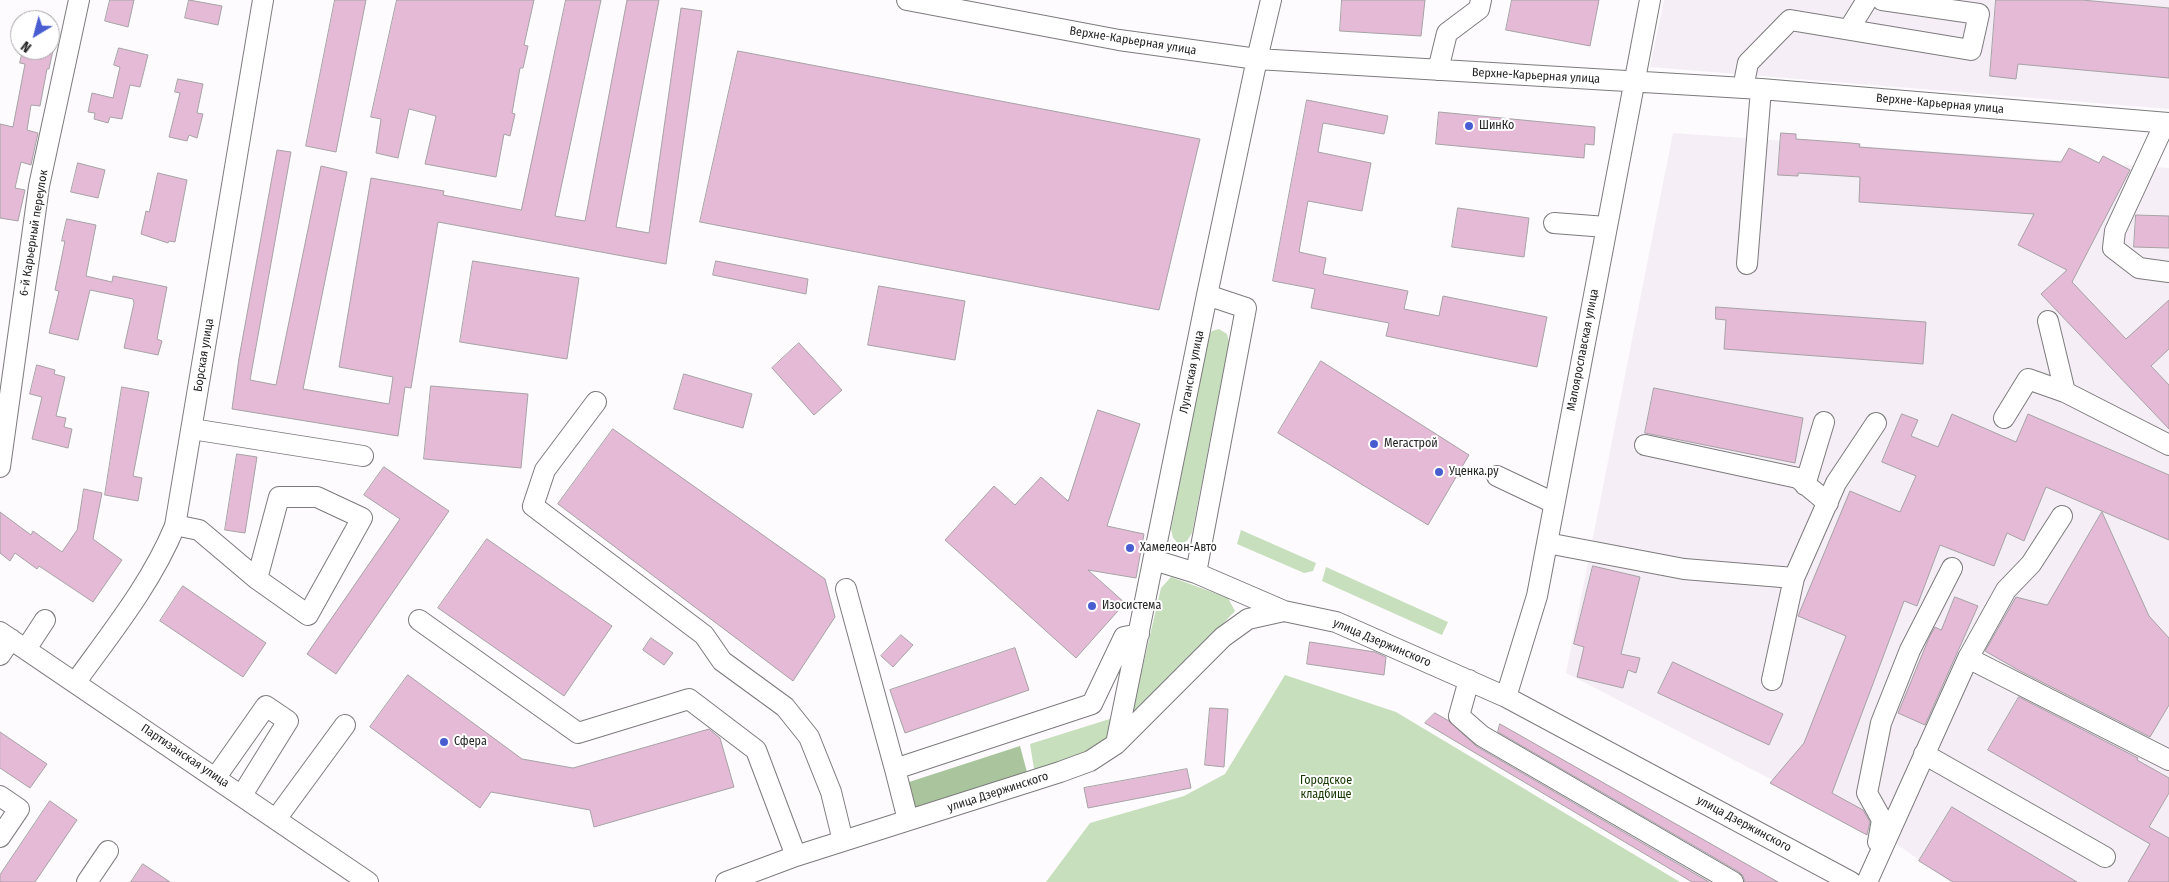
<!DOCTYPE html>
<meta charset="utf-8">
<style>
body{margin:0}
#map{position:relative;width:2169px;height:882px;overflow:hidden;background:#fdfbfd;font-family:"Fira Sans Condensed",sans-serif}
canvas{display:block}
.north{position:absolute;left:10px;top:10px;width:50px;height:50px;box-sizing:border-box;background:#fff;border:1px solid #a8a8a8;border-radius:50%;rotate:217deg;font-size:14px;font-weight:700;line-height:20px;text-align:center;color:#262526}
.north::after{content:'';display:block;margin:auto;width:18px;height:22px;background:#495dd1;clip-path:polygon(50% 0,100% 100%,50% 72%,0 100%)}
</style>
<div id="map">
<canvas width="2169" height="882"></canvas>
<div class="north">N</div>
</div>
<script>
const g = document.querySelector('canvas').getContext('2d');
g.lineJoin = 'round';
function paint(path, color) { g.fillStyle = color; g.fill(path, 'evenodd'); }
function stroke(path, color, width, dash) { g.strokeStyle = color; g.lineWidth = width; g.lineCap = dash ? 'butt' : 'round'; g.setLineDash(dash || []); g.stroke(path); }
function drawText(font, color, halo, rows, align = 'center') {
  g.font = font + ' "Fira Sans Condensed",sans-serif'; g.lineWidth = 4; g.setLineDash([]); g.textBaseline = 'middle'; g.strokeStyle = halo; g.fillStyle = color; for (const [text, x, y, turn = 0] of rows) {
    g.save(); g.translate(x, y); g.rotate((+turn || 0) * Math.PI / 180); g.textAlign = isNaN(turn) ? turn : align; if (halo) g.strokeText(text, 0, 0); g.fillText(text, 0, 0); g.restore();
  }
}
const built = new Path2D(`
 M 1664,0 L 2169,0 L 2169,109 L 1650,67 Z
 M 1673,133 L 2169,168 L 2169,882 L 1950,882 L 1898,845 L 1566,673 Z`);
const green = new Path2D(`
 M 1219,329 L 1227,334 L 1229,342 L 1192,533 L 1187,541 L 1179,544 L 1173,538 L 1171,529 L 1207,339 L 1212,331 Z
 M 1241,530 L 1316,563 L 1313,571 L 1304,573 L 1237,544 Z
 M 1326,567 L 1448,622 L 1442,635 L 1322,581 Z
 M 1171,577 L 1228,598 L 1235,611 L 1130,721 L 1161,588 Z
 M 1285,675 L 1396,712 L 1680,882 L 1046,882 L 1090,823 L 1184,796 L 1225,774 Z
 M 1116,717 L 1103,747 L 1035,775 L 1030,744 Z`);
const forest = new Path2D(`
 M 1020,746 L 1028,776 L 915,810 L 906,783 Z`);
const building = new Path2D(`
 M 110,0 L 134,0 L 128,27 L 105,21 Z
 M 189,0 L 222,6 L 218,25 L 185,18 Z
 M 335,0 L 366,0 L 336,152 L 306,146 Z
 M 397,0 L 534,0 L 524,45 L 528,46 L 523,68 L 520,68 L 512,113 L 515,114 L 510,136 L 504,134 L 496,177 L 425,164 L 436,116 L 409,109 L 398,158 L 376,153 L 381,119 L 371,117 Z
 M 566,0 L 601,0 L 555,216 L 585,221 L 627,0 L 659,0 L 616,227 L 649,233 L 681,8 L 702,11 L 666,264 L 438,222 L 411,388 L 405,387 L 398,436 L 232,409 L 239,358 L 277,150 L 291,152 L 250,380 L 276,385 L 321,166 L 347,172 L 303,389 L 389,404 L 393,377 L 339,367 L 371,178 L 444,191 L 443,195 L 521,210 Z
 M 1342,0 L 1425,0 L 1421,36 L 1340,31 Z
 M 1512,0 L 1599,0 L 1590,46 L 1506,30 Z
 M 1996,0 L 2082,0 L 2169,8 L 2169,78 L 2018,64 L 2016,79 L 1990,76 Z
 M 119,48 L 148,55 L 140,87 L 130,85 L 122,119 L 110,117 L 108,123 L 94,119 L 95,113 L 88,112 L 92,93 L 113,98 L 120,67 L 114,65 Z
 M 23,50 L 53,50 L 49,69 L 47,69 L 40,106 L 31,105 L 27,130 L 38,133 L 31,165 L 21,162 L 15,188 L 25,190 L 18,221 L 0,218 L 0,124 L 13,127 L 25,64 L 20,63 Z
 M 738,51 L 1200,139 L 1159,310 L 700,222 Z
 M 178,79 L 203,84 L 197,113 L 203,114 L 197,138 L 189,135 L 187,141 L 169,137 L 180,93 L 175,92 Z
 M 1307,100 L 1388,116 L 1384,134 L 1323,123 L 1318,152 L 1371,163 L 1362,211 L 1308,201 L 1299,252 L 1326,258 L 1323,274 L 1408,291 L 1404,309 L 1439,316 L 1443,296 L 1547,317 L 1537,367 L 1386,336 L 1389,323 L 1311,308 L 1315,289 L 1273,281 Z
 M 1439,112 L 1595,127 L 1594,145 L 1585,144 L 1584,158 L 1436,144 Z
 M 1781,133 L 1796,134 L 1796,139 L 1851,143 L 1860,144 L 1859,147 L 2061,162 L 2069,148 L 2099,163 L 2103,156 L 2130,170 L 2072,282 L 2126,339 L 2169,300 L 2169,349 L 2151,366 L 2169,385 L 2169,429 L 2041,294 L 2067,270 L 2018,245 L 2034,214 L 1859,202 L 1860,177 L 1798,173 L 1798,176 L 1778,175 Z
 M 78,163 L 105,170 L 98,198 L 71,192 Z
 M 158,173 L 187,180 L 175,242 L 169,241 L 168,243 L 141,234 L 146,211 L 149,212 Z
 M 1458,208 L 1529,218 L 1524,257 L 1452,247 Z
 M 2136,215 L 2169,216 L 2169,248 L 2134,247 Z
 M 67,219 L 96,225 L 86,276 L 112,282 L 113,276 L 167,287 L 157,339 L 162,341 L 158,355 L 124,348 L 134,303 L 133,299 L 90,290 L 78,340 L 49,333 L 59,291 L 55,290 L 65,241 L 62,241 Z
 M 473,261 L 579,278 L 567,359 L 460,342 Z
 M 716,261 L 808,279 L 806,294 L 713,275 Z
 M 879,286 L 965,301 L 955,360 L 868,345 Z
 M 1716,307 L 1926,322 L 1923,364 L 1724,349 L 1726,320 L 1716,319 Z
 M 799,343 L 842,390 L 814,415 L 772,368 Z
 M 1321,361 L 1469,455 L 1428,525 L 1278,433 Z
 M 37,365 L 55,370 L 54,374 L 65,377 L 56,416 L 66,418 L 64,427 L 72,429 L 68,448 L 32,439 L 42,397 L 30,394 Z
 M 684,374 L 752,394 L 743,428 L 674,409 Z
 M 431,386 L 528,394 L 521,468 L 424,459 Z
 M 122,387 L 149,392 L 133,476 L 142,478 L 138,501 L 105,495 Z
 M 1654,388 L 1803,418 L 1795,463 L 1645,433 Z
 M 1098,410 L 1140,424 L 1107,526 L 1144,534 L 1136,578 L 1088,570 L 1125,603 L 1076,658 L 945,540 L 994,486 L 1015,505 L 1041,477 L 1068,501 Z
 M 1902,414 L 1918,420 L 1911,436 L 1938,447 L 1952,414 L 2016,442 L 2028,414 L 2169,475 L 2169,540 L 2046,487 L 2024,541 L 2007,533 L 1994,566 L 1940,545 L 1917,606 L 1904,601 L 1832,793 L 1863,810 L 1870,822 L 1867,835 L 1770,783 L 1804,743 L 1846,636 L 1798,616 L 1850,491 L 1900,512 L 1916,476 L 1882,462 Z
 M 613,429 L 825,579 L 835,617 L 793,681 L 558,504 Z
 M 237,454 L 257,457 L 245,533 L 225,530 Z
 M 384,467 L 449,511 L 336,674 L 307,654 L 400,519 L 364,495 Z
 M 84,489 L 102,493 L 93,539 L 122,560 L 93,602 L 39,566 L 37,569 L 15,553 L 10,561 L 0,553 L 0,512 L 31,535 L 33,531 L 62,552 L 77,530 Z
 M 2102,512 L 2149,616 L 2169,638 L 2169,705 L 2150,737 L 2020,671 L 1985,651 L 2016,597 L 2047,605 Z
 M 487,539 L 612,626 L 564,696 L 438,608 Z
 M 1593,566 L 1640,577 L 1621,654 L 1640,658 L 1636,673 L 1628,670 L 1623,688 L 1577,677 L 1584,647 L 1574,644 Z
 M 183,586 L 266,643 L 243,677 L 160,621 Z
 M 1955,597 L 1978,606 L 1925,725 L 1898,713 L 1929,638 L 1935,627 L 1941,630 Z
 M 901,635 L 913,645 L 893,667 L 881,656 Z
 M 651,638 L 673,653 L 664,665 L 643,650 Z
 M 1310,642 L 1375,652 L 1386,657 L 1384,675 L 1307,664 Z
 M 1015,648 L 1029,690 L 905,733 L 890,690 Z
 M 1673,662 L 1783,714 L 1769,745 L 1658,693 Z
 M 408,675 L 522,759 L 573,768 L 709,729 L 720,738 L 734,787 L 594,827 L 590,810 L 491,792 L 480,808 L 370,727 Z
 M 2019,697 L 2138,758 L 2137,760 L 2169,778 L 2169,793 L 2149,827 L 2169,838 L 2169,882 L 2128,882 L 2150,844 L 1988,750 Z
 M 1210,708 L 1228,709 L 1224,767 L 1205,765 Z
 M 1435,713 L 1449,721 L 1476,746 L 1709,882 L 1692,882 L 1425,723 Z
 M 1500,724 L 1778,882 L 1745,882 L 1743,876 L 1739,872 L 1498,732 Z
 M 0,732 L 47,764 L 30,788 L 0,768 Z
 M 1187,769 L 1191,788 L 1088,808 L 1084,788 Z
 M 50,801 L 77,820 L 35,882 L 0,882 L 0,875 Z
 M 1952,807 L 2077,882 L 1953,882 L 1919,861 Z
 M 143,864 L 170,882 L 131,882 Z`);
const minor = new Path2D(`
 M 907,0 L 1119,40 L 1257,59 L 1761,89 L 2169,123
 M 1849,29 L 1867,0
 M 1438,70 L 1447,33 L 1479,9 L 1481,0
 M 1743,88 L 1748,63 L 1790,20 L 1971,50 L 1979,14 L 1882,0
 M 2165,123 L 2115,231 L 2113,248 L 2139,268 L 2169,272
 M 1554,223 L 1606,227
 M 1747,264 L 1761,89
 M 2048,321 L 2065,392 L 2169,445
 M 596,402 L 545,470 L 533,506 L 704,635 L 722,661 L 785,707 L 809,737 L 831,792 L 843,841
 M 2004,418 L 2028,379 L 2065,392
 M 192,429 L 363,456
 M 1645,445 L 1798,478 L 1828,503
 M 0,467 L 39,186 L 79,0
 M 1497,476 L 1554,503
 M 1805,485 L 1824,422
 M 175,525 L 199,530 L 257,579 L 308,615 L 362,518 L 317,497 L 279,497 L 257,579
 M 1547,543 L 1684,569 L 1794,578
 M 1154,560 L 1196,573 L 1284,611
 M 1196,573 L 1246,308 L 1207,295
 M 846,589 L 895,769
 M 419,620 L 578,733 L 689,699 L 756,750 L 796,856
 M 0,632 L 368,882
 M 26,649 L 45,620
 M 0,655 L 11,639
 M 1968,658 L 2169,760
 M 1469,680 L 1459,716 L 1482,736 L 1733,882
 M 1772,680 L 1794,578 L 1836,483 L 1876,423
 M 75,683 C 111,633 151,584 175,526 L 263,0
 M 1506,697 L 1537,596 L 1650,0
 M 1116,744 L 1207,295 L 1257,59 L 1271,0
 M 1924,754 L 2105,857
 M 216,777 L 266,706 L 288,721 L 242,795
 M 0,796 L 19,809 L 0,837
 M 276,819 L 345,725
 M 908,820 L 895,769 L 1092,704 L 1124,637 L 1139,634
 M 1878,842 L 1882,820 L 1867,793 L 1881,723 L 1910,650 L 1952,568
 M 87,882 L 108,851
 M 726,882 L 796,856 L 1060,772 L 1090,761 L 1116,744 L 1223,637 L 1248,619 L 1284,611 L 1336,622 L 1506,697 L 1851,882
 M 1867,882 L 1968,658 L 2006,590 L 2031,564 L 2062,516`);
const markers = [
 [1469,126,5,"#495dd1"],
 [1374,444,5,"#495dd1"],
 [1439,472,5,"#495dd1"],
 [1130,548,5,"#495dd1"],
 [1092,606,5,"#495dd1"],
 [444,742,5,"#495dd1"]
];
const streetNames = [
 ["Верхне-Карьерная улица",1133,41,9],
 ["Верхне-Карьерная улица",1536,76,3],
 ["Верхне-Карьерная улица",1940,104,5],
 ["6-й Карьерный переулок",34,233,-81],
 ["Малоярославская улица",1583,350,-79],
 ["Борская улица",204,355,-81],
 ["Луганская улица",1192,372,-79],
 ["улица Дзержинского",1382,643,23],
 ["Партизанская улица",185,756,34],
 ["улица Дзержинского",998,792,-18],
 ["улица Дзержинского",1744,824,28]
];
const poiNames = [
 ["ШинКо",1479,126],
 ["Мегастрой",1384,444],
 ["Уценка.ру",1449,472],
 ["Хамелеон-Авто",1140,548],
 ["Изосистема",1102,606],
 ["Сфера",454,742]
];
const parkNames = [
 ["Городское",1326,781],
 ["кладбище",1326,795]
];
paint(built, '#f6eef6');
paint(green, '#c7dfbd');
paint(forest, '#aac59e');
paint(building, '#e4bad7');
stroke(building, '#a6a3a5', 1);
stroke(minor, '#7d7b7d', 22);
stroke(minor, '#fff', 20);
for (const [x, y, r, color] of markers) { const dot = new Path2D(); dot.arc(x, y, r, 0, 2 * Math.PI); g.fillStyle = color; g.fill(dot); stroke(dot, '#fff', 2); }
drawText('12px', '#262526', '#fff', streetNames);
drawText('12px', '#262526', '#fff', poiNames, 'left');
drawText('12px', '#133500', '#fff', parkNames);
</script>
